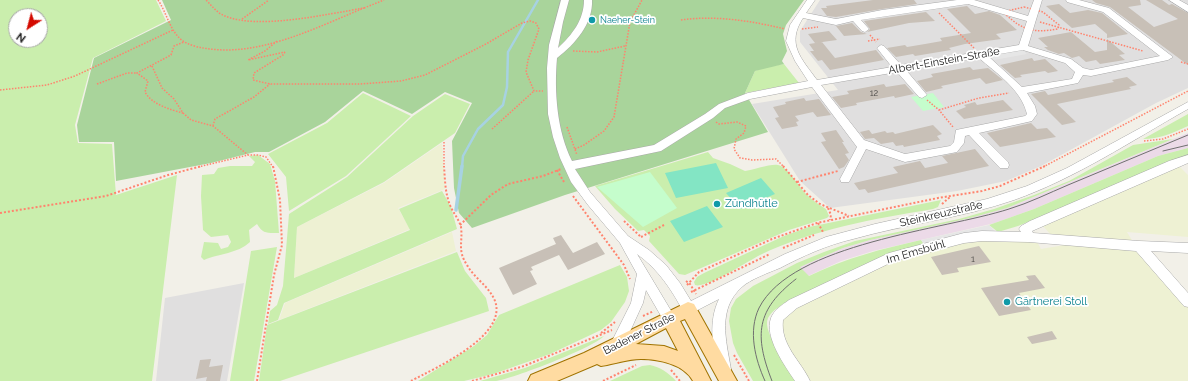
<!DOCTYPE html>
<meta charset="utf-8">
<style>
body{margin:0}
#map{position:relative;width:1188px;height:381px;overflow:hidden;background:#f2f0e8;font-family:Raleway,sans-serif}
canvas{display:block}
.north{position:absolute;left:8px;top:8px;width:40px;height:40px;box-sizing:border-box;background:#fff;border:1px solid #a7a7a7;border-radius:50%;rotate:216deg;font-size:11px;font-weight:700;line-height:16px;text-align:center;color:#222}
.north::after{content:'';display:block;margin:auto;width:14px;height:18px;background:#d40a00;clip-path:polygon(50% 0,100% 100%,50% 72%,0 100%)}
</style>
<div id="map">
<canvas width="1188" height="381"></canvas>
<div class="north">N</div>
</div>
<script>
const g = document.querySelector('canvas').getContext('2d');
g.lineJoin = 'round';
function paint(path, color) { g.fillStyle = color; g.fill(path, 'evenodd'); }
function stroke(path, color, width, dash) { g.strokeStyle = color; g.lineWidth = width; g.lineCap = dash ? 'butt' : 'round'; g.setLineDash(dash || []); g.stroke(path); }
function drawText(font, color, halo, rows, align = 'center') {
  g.font = font + ' Raleway,sans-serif'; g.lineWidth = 3.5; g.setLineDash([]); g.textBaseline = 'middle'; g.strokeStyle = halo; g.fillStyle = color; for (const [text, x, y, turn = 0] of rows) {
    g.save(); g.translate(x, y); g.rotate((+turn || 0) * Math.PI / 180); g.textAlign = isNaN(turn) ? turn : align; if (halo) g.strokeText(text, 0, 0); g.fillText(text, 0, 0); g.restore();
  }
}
const residential = new Path2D(`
 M 820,0 L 1188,0 L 1188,88 L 1156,103 L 1041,166 L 1006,181 L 957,191 L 830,208 L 800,181 L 752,104 L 838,90 L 800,42 L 800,31 Z
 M 244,283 L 227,381 L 156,381 L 165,298 Z`);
const industrial = new Path2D(`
 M 1188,133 L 1188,148 L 1158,156 L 1034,209 L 995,223 L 873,251 L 841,261 L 808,276 L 799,267 L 843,248 L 870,240 L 1007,208 Z`);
const farmland = new Path2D(`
 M 442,143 L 445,189 L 398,208 L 410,229 L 294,278 L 297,227 L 384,183 Z
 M 1178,165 L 1188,175 L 1188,237 L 1127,232 L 1133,242 L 1052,236 L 1042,225 Z
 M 452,232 L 456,251 L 279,320 L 285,303 Z
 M 965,240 L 1036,240 L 1041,249 L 1076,243 L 1134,251 L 1142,254 L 1188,305 L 1188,381 L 808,381 L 786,344 L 782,333 L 781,320 L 793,309 L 893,259 Z`);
const grass = new Path2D(`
 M 0,0 L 156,0 L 166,21 L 93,58 L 75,125 L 78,143 L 112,144 L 116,195 L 177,175 L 152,381 L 0,381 ZM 16,16 L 40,16 L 40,40 L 16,40 Z
 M 784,64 L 799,83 L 745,93 L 755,71 L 766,67 Z
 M 363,93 L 411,116 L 346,176 L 289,211 L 286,177 L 268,154 L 327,123 Z
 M 445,94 L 470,104 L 455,133 L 384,182 L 297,227 L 294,278 L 410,230 L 399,209 L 442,191 L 451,207 L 457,229 L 284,303 L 278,320 L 268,324 L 270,311 L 277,305 L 283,286 L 289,214 L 347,177 L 413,116 Z
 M 1188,114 L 1188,126 C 1173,133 1159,139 1143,139 Z
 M 1173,139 L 1007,208 L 970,218 L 870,240 L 843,248 L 800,267 L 809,276 C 846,258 881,249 921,240 L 925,245 L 790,300 C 782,305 772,310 768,318 C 761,333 792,368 801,381 L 753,381 L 737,353 L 733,343 L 729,321 L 731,308 L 736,299 L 753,286 L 797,263 L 824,252 L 855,241 L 959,219 L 994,209 L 1034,195 L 1069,181 L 1133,145 Z
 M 1188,148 L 1188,157 L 1018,226 L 998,232 L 989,225 L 1034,209 L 1158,156 Z
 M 708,152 L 713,158 L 730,164 L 745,171 C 752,170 773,163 778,165 C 788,167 799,187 806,194 C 812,200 819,205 826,209 L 829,216 L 827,218 L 789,230 L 685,275 L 679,274 L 649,241 L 650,236 L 644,230 L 638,231 L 635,228 L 615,209 L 595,186 Z
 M 258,155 L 270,164 L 275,181 L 279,233 C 267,233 263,234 257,224 L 249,230 L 250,242 C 237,254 220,253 204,260 L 201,257 L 204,242 L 218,243 L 221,249 L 228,247 L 231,242 L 228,235 L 211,237 L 203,230 L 201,196 L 202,175 L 214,174 L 218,168 L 230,166 L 252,166 L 255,162 L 249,156 Z
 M 941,200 L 938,207 L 933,209 C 874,219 814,229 760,255 C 748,261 706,289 695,285 L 694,282 L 697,277 L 704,273 L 784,236 L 809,227 Z
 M 277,247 L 254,381 L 230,381 L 251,251 Z
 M 457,252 L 465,271 L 486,298 L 489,311 L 280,381 L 259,381 L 267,325 Z
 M 620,265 L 627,277 L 629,291 L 625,302 L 611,322 L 601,330 L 550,354 L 493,374 L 464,381 L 418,381 L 474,346 L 487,335 L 499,315 Z
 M 604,336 C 595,347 512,379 496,381 C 491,381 485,381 480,381 L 525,368 Z
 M 650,365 C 660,367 669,373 676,381 L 610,381 L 642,366 Z`);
const forest = new Path2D(`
 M 162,0 L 804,0 L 786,25 L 783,34 L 787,51 L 782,61 L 784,64 L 755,71 L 745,93 L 768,132 L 565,195 L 472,228 L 459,213 L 454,188 L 452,141 L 472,103 L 445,92 L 412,114 L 363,91 L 325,122 L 269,152 L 255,152 L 211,163 L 116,181 L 114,142 L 79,142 L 77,125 L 94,58 L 171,20 Z`);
const park = new Path2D(`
 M 933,93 L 944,107 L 923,111 L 911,97 Z
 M 650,172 L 677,208 L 643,227 L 597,187 Z`);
const pitch = new Path2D(`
 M 716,163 L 728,188 L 676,198 L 665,173 Z
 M 761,178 L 775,194 L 740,209 L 726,193 Z
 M 707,206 L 723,227 L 684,242 L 670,221 Z`);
const parking = new Path2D(`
 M 1022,49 L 1027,54 L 994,60 L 989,55 Z
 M 989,225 L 997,233 L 925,246 L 921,240 Z`);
const streamFar1 = new Path2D(`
 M 462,167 L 463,156 L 478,129 L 503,105 L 507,87 L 508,52 L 538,0`);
const stream = new Path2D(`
 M 456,210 L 462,166`);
const building = new Path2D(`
 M 873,0 L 914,0 L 917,4 L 882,9 L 836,17 L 827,16 L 821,8 L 827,8 L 826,6 Z
 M 1092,0 L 1140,0 L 1141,5 L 1128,7 L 1154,27 L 1178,19 L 1146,0 L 1162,0 L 1169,5 L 1172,4 L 1188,13 L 1188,65 L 1110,7 L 1096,3 Z
 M 1059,4 L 1070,13 L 1088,10 L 1102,13 L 1128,34 L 1107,38 L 1107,34 L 1095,24 L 1072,28 L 1046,6 Z
 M 967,6 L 975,14 L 989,11 L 1000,15 L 1017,30 L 996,34 L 1001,39 L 965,44 L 949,48 L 951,50 L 915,56 L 913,54 L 896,57 L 887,48 L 905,45 L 907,47 L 925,44 L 942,41 L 940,38 L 971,33 L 947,9 Z
 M 926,12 L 935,21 L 909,23 L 867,32 L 870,29 L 864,21 Z
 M 852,23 L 861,32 L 867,34 L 844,36 L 836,26 Z
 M 829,31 L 837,40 L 815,43 L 808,34 Z
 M 1071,32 L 1095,52 L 1107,50 L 1107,39 L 1125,54 L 1119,55 L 1125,60 L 1100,64 L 1096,60 L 1086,62 L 1079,56 L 1072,58 L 1064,53 L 1059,54 L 1048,50 L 1044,47 L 1048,47 L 1038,38 Z
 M 822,42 L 835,58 L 876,50 L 884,60 L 830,70 L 822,60 L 818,61 L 810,51 L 814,51 L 809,44 Z
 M 1032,58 L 1034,61 L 1045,59 L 1058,71 L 1048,73 L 1045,71 L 1020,75 L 1022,77 L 1015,78 L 1000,65 Z
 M 970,67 L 973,70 L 988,68 L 1003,80 L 986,84 L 980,78 L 941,86 L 943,88 L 926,92 L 917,81 L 933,77 L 931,74 Z
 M 1127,77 L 1137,85 L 1129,87 L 1131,89 L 1057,104 L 1076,122 L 1062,125 L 1031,94 L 1045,91 L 1048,95 L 1114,82 L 1112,80 Z
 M 884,84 L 886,87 L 905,84 L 914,94 L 895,98 L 894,96 L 856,103 L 857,105 L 841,108 L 832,97 L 849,94 L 847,91 Z
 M 804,98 L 806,101 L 819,99 L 831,115 L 817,117 L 813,112 L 795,116 L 799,121 L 796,122 L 798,126 L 782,129 L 775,118 L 779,117 L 773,107 L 786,104 L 785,102 Z
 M 1003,100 L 1013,110 L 964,119 L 956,111 L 966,107 L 964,105 L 975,102 L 977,105 Z
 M 1031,123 L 1037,129 L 1047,128 L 1056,137 L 1000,147 L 987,133 Z
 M 933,125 L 942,134 L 937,136 L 940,140 L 904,147 L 903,145 L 896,146 L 893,142 L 881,144 L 874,138 L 865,139 L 860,132 L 869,130 L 872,134 L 885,131 L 887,133 L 893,132 L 895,134 Z
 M 836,130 L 844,142 L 842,142 L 849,153 L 845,154 L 849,160 L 844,167 L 839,169 L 821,142 L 826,141 L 821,133 Z
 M 975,149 L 989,166 L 868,193 L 865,189 L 859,190 L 854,183 L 898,173 L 893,167 L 920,161 L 925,168 L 948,163 L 942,156 Z
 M 561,235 L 573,253 L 597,242 L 605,254 L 568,270 L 559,255 L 531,267 L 533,270 L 530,271 L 537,284 L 513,295 L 499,268 L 556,244 L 553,238 Z
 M 979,246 L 991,262 L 957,268 L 959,272 L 942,275 L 931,257 Z
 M 1035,275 L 1045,288 L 1019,293 L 1031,310 L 999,316 L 981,288 L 1029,280 L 1026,276 Z
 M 1052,331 L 1057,339 L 1032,344 L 1027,337 Z
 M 211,359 L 209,367 L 223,365 L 220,381 L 206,381 L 207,377 L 196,379 L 200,360 Z`);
const pathFar1 = new Path2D(`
 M 158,0 C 167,13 170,32 183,41 C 189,45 197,47 203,48 C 258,58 315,28 364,8 C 328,14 258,30 225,16 C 217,13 212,6 206,0
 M 1024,7 L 1043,12 L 1059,25 L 1058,29 C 1033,33 1024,31 1005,14 L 1007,11 Z
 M 364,8 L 384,0
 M 939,13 L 974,48
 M 242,19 L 269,0
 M 681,20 C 715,15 752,21 785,29
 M 1040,22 L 1143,51
 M 802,29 L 818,27
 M 870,35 L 876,42
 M 277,41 L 265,51 L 248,60 L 285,52
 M 868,41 L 880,39
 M 573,51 L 597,52 L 625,46
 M 285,52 L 283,55 L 254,73 L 253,80 L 270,84 L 360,84 L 401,81 L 425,75 L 486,44 L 522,23 L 530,21 L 536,23 L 539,29 L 528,60 L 526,72 L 534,91 L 543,91
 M 1181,62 L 1188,64
 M 152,66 L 162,88 L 174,99 L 183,113 L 191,120 L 213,126 L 248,155
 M 97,84 L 127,73 L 137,73
 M 0,90 L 47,85 L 75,76 L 173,30
 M 927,100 L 939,110 L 953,127
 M 939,110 L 979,98 L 1009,93
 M 183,113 C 171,110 151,104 145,92 L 148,81 L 137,73 L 171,55 L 174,46 L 184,42
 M 716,122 L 719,124 L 737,122 L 746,126 L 744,133 L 736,139 L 734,149 L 740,158 L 752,160 L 776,159 L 784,167
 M 213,126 L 215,119 L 254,97 L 270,84
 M 567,127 L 577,155
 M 492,129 L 534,91
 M 1144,141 L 1163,139 L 1188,129
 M 444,142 L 444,167
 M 575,149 L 584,145 L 604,131 L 614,117 L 630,22 L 642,0
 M 198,167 L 248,155 L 258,155 L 266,157 L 273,167
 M 1043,167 L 1188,91`);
const path = new Path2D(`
 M 783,166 L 808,195 L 820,204 L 849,216
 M 557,170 L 564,182
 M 797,182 L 838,171
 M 573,196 L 624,265 L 630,279
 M 942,204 L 950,197
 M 828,208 L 831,215 L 830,220
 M 0,213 L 106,196 L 168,175 L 202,166
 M 624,221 L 641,237
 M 818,223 L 823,232
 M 460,225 L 491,195 L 508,184 L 543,176 L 561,169
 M 641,237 L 664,225
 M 783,248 L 814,235
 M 686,281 L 690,284 L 696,294
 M 687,285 L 699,272 L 772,239 L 817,223 L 938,198 L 982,191 L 1000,186 L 1045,166
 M 691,292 L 770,254
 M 643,316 L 654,311
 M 601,333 L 615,322
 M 734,355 L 749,381
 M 671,370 L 680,381
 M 257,381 L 274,275 L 282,245 L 280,200 L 273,166
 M 411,381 C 435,368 508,336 495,301 C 489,286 474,278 467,265 C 457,250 463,242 461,227 C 459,219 453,213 450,205 C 445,193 445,179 444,166
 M 472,381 L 524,366 L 612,330
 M 603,381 L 636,365`);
const minor = new Path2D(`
 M 561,0 L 569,0 L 563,22 L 558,48 C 572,35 584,20 584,0 L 592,0 C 593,24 575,44 557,58 C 554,92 557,131 572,161 L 654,145 L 705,114 L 719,104 L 748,93 L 808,81 L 795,61 L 786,41 L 790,25 L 807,0 L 815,0 L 806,13 L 836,19 L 882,10 L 957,0 L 974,0 L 1028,16 L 1034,0 L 1042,0 L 1028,46 L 1071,59 L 1083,68 L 1091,70 L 1160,56 L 1103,12 L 1067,2 L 1066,0 L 1079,0 L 1109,8 L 1173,57 L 1168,60 L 1091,76 L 1083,75 L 1078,83 L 1027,93 L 1035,106 L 1037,114 L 1032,121 L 979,133 L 1008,162 L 1009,165 L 1008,168 L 1000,168 L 969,135 L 965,136 L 964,143 L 957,152 L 905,162 L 866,149 L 849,182 L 841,182 L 840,179 L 857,147 L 812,87 L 750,99 L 725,108 L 713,118 L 661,151 L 575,169 L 590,192 L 628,236 L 649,250 L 666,265 L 680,283 L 691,301 L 785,254 L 826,237 L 875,224 L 987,199 L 1027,186 L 1067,168 L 1188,102 L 1188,109 C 1131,141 1076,178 1014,200 C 962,218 906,224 853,239 C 827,245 803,256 780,268 C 770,272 749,280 742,287 C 717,309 726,340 731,369 L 729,373 L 724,375 L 719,373 L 717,369 C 713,345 708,322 719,299 L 692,313 L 688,315 L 684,313 C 672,290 658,269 637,254 L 676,319 L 675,323 L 670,325 L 665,323 L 646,290 L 643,303 L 622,349 L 617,351 L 612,349 L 610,345 L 631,303 L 637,274 L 620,243 L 588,205 L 571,182 L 560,158 L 553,137 L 548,114 L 547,68 L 549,45 ZM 968,4 L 1027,21 L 1019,45 L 901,65 L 884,46 L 881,45 L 877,48 L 892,67 L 817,80 C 801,58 786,44 803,18 L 836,25 L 853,21 L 862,31 L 865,32 L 869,29 L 861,20 ZM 1023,50 L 1065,63 L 1075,72 L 1072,79 L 1022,87 L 988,56 ZM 979,58 C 996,73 1021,89 1027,114 L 1025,116 L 956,130 L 954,142 L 950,146 L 905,154 L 864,140 L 821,85 L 897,72 L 919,97 L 922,98 L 927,95 L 906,70 Z
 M 1169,0 L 1179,0 L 1188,5 L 1188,12 Z
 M 1188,155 L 1188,163 L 1032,231 L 1033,233 L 1139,241 L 1188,243 L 1188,253 L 1151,251 L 1188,293 L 1188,307 L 1184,306 L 1136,251 L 1029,242 L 982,241 L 964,243 L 892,262 L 797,308 L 783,320 C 780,345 801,361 810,381 L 795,381 C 785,366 764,337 771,318 C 774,310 782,305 789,300 L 889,253 L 964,233 L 982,231 L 1021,232 L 1019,229 L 1021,226 L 1030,221 L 1169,161 Z`);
const major = new Path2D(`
 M 688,302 L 694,304 L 737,381 L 719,381 L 685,319 L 680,321 L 711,381 L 693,381 C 684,364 658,359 641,359 C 628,359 614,364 601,366 L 597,364 L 557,381 L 528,381 L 531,375 L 584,353 ZM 666,328 L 678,351 L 664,346 L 636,344 Z`);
const tram = new Path2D(`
 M 1163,151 L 1188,145
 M 765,381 C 755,359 748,331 759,308 C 792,243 944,230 1009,209 C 1029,203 1049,193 1068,185 C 1108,168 1148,152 1188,135
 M 772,381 C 754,335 756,310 796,279`);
const markers = [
 [592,20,4,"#0f9aa8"],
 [717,204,4,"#0f9aa8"],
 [1007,302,4,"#0f9aa8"]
];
const farCulturenames = [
 ["Naeher-Stein",600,20]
];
const numberNames = [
 ["12",874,93],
 ["1",973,259]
];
const streetNames = [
 ["Albert-Einstein-Straße",944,61,-10],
 ["Steinkreuzstraße",941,214,-13],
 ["Im Emsbühl",916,252,-16],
 ["Badener Straße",639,334,-27]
];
const cultureNames = [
 ["Zündhütle",725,204],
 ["Gärtnerei Stoll",1015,302]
];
paint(residential, '#e0dfdf');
paint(industrial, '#ecdae8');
paint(farmland, '#eef1d3');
paint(grass, '#caeead');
paint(forest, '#a9d49b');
paint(park, '#c5fdcc');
paint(pitch, '#83e5c4');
paint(parking, '#e6e6e6');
stroke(streamFar1, '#a7d2e2', 2.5);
stroke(stream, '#a7d2e2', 3.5);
paint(building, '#c8c0b7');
stroke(minor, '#a9a9a9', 1);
stroke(major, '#a07300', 2);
stroke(pathFar1, '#ff836d', 1.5, [1.5, 1.5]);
stroke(path, '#ff836d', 2, [2, 2]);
paint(minor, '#fff');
paint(major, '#ffdba1');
stroke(tram, '#707070', 1);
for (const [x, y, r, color] of markers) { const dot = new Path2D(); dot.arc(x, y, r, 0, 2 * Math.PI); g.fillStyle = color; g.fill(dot); stroke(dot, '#fff', 1.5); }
drawText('9px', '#0d838f', '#fff', farCulturenames, 'left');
drawText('9px', '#4c4a47', null, numberNames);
drawText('11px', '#222', '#fff', streetNames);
drawText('11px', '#0d838f', '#fff', cultureNames, 'left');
</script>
